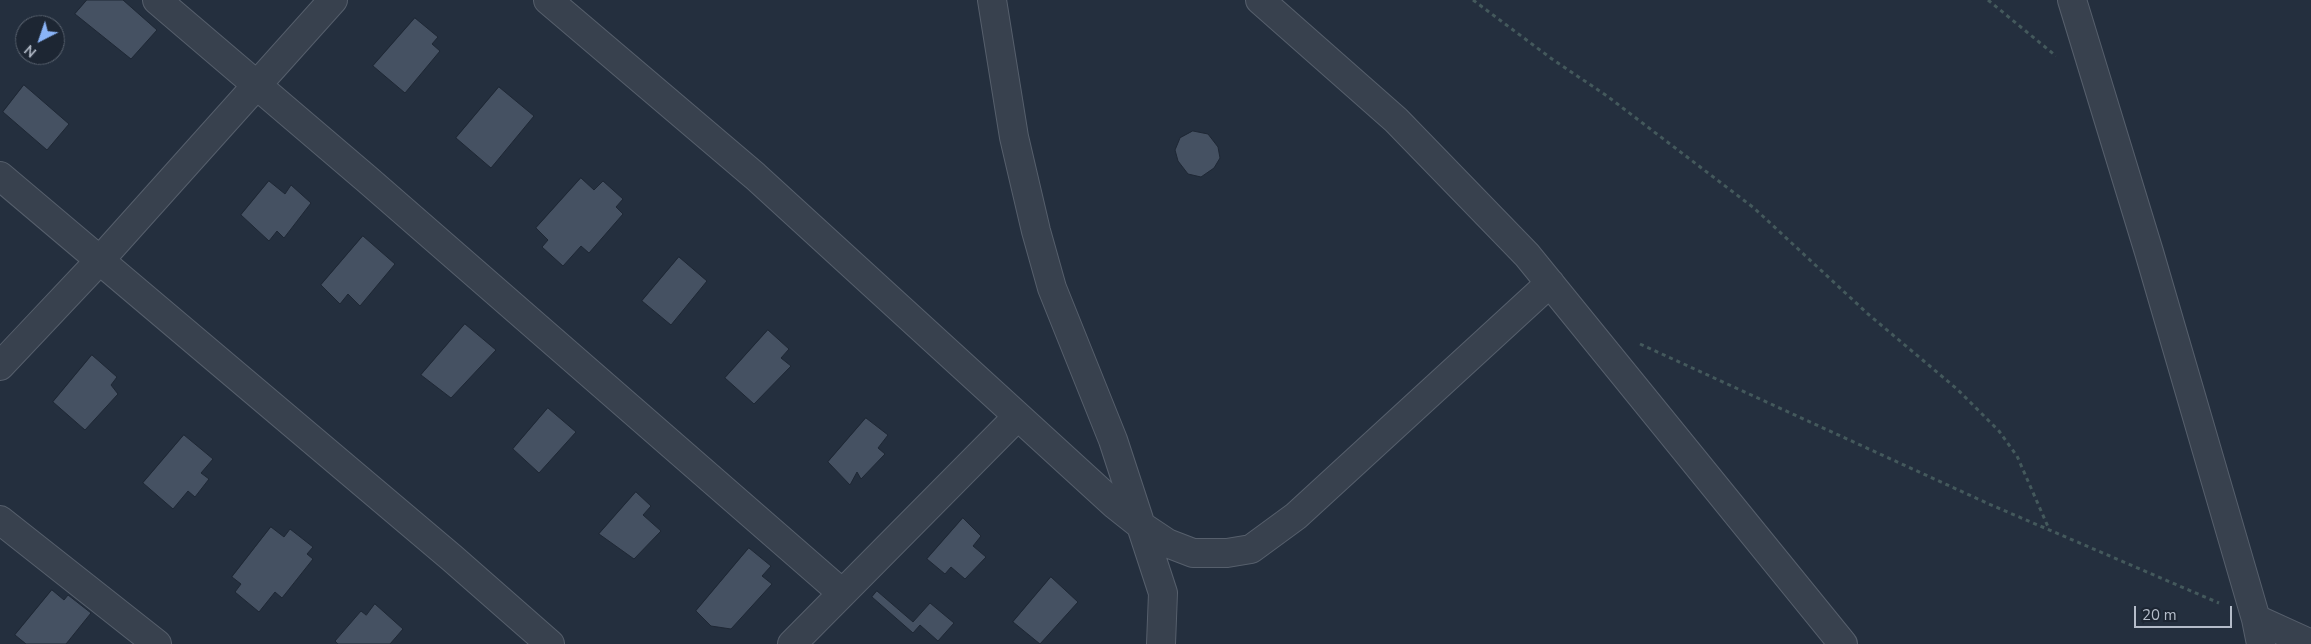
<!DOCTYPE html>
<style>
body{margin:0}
#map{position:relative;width:2311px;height:644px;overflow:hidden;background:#242f3e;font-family:"Nunito Sans",sans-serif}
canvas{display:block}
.north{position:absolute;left:15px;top:15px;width:50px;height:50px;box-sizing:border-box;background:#1d2633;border:1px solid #59626f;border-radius:50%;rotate:221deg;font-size:14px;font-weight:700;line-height:20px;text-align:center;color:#b4bcc9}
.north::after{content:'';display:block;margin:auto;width:18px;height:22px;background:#8ab4f8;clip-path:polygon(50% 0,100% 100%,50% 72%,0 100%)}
.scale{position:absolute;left:2134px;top:606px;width:98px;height:22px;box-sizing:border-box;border:2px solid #b4bcc9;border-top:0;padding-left:6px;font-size:15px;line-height:18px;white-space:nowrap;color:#b4bcc9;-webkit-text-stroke:4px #1d2633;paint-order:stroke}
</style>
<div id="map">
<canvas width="2311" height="644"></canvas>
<div class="north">N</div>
<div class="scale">20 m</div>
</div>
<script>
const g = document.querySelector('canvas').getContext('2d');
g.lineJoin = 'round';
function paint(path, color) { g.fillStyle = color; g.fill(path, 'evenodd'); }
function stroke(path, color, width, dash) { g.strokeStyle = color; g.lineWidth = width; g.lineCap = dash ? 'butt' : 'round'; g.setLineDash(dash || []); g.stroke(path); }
const building = new Path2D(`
 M 87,0 L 123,0 L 157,30 L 131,59 L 75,14 Z
 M 415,18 L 438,37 L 432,44 L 440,51 L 405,93 L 373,66 Z
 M 24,85 L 69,124 L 47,150 L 3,112 Z
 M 499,87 L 534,116 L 491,168 L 456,138 Z
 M 1193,131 L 1208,134 L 1218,147 L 1220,158 L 1214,168 L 1201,177 L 1188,174 L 1178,161 L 1175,150 L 1180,138 Z
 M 581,178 L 594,190 L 603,181 L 623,199 L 616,207 L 623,214 L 589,253 L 581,246 L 563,266 L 542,247 L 548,240 L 536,228 Z
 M 269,181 L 285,194 L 291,185 L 311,203 L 284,238 L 277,231 L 269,241 L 241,215 Z
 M 363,236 L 395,264 L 360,306 L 348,294 L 340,304 L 321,285 Z
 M 679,257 L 707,281 L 671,325 L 642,301 Z
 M 465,324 L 496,350 L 451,398 L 421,375 Z
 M 768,330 L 789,349 L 781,358 L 791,366 L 754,404 L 725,378 Z
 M 92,355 L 117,377 L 111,385 L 118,394 L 85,430 L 53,402 Z
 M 548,408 L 576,432 L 539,473 L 513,449 Z
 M 866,418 L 888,435 L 878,448 L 885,454 L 861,479 L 857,472 L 850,485 L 828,462 Z
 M 184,435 L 213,459 L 201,473 L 209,479 L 195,497 L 188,491 L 173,509 L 143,483 Z
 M 636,492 L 651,506 L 643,515 L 661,531 L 634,559 L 599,534 Z
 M 963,518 L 981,536 L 973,546 L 986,557 L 965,579 L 951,567 L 945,574 L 927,559 Z
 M 271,527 L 284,537 L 290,529 L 313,547 L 307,554 L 313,559 L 282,598 L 275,592 L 259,612 L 235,592 L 241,584 L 232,577 Z
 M 749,548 L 771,566 L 762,576 L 772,584 L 731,629 L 711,626 L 696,611 Z
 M 1051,577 L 1078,602 L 1040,644 L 1013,622 Z
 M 52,590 L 64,600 L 68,595 L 91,613 L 66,644 L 26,644 L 15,635 Z
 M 877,591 L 913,622 L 930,603 L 954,623 L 938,641 L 920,625 L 913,633 L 872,597 Z
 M 375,604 L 403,629 L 390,644 L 338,644 L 335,641 L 361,611 L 366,615 Z`);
const path = new Path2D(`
 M 1473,0 L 1552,59 L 1607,96 L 1754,208 L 1868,314 L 1957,389 L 1999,431 L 2017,456 L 2049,529
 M 1988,0 L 2056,56
 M 1640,344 L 1989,504 L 2219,603`);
const minor = new Path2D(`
 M 157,0 L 368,180 L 842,593
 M 548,0 L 755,176 L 1114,504 L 1143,527 L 1167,543 L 1193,553 L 1227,553 L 1251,549 L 1296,516 L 1550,283
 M 992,0 L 1014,137 L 1036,231 L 1052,288 L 1113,440 L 1163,593 L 1161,644
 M 1260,0 L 1396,120 L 1527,255 L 1843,644
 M 2072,0 L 2149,252 L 2256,619 L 2261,644
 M 0,176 L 452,558 L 550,644
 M 0,366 L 100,260 L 333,0
 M 0,520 L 157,644
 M 2256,619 L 2311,644
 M 792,644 L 1017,417`);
paint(building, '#455162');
stroke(building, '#1f2835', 1);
stroke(minor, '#565f6c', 30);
stroke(path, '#44595c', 3, [4, 4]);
stroke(minor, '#38414e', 28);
</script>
